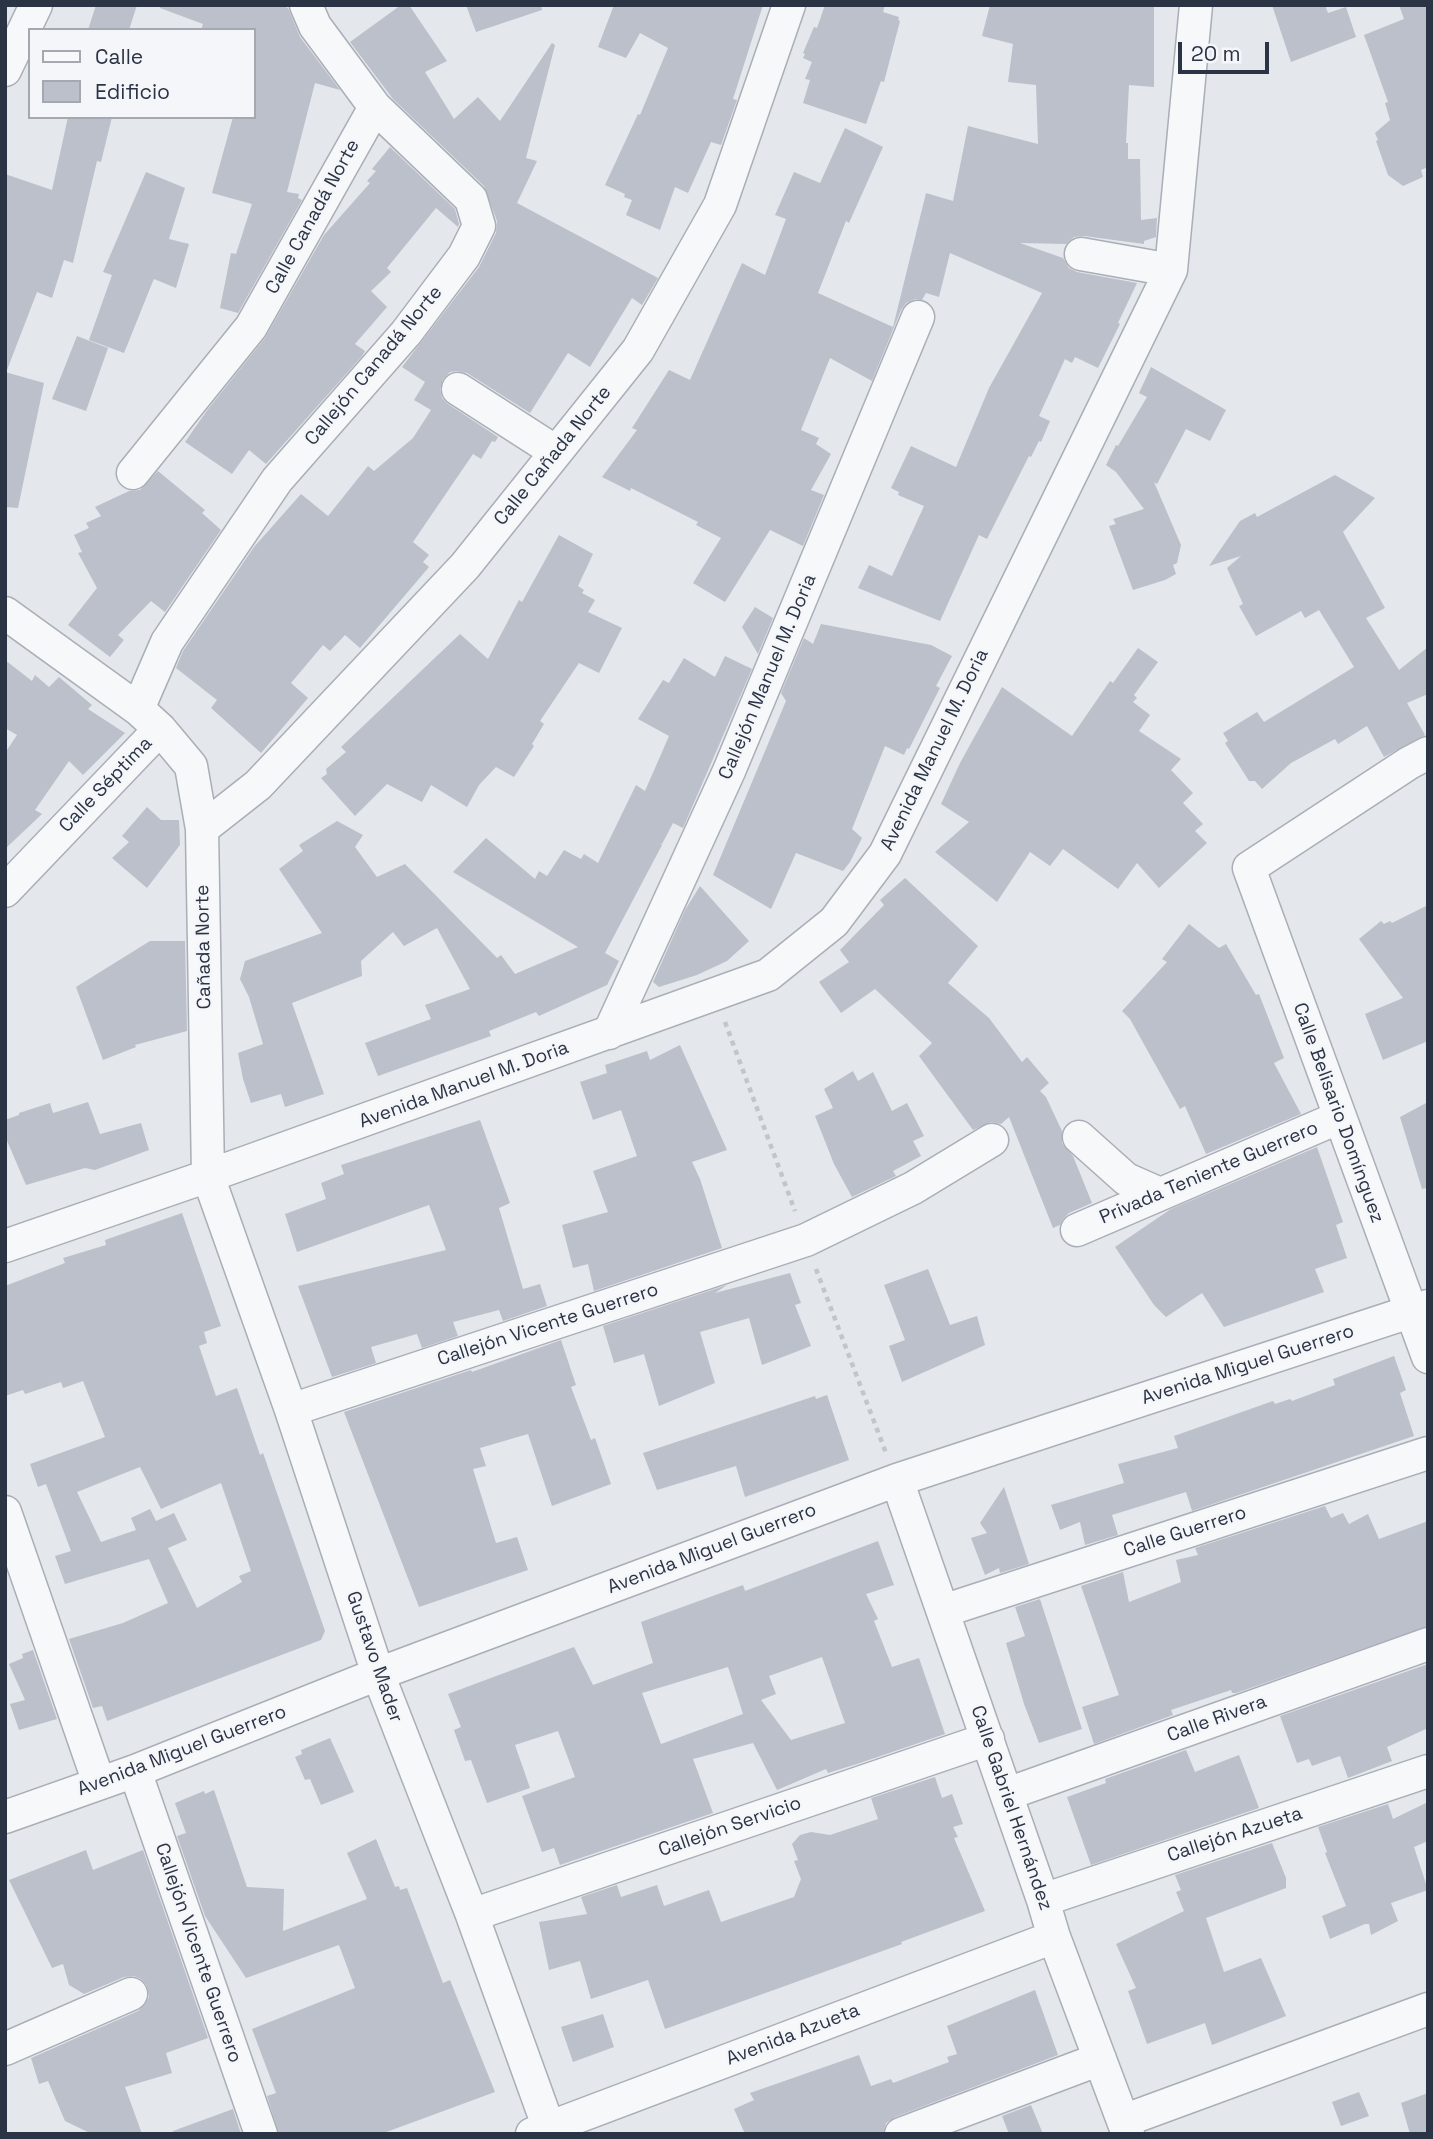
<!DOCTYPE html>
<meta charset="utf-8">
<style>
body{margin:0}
#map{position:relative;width:1433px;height:2139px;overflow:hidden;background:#e4e7ec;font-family:"Space Grotesk",sans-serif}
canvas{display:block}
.frame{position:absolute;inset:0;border:7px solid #2b3445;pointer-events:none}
.legend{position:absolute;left:28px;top:28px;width:228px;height:91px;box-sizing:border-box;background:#f4f6f9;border:2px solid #a4a8b1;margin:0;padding:9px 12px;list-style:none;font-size:21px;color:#2b3445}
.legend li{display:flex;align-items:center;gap:14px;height:35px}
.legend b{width:35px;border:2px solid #a4a8b1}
.scale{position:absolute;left:1178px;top:42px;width:91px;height:32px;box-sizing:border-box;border:4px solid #2b3445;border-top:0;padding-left:9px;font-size:21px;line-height:24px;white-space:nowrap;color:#2b3445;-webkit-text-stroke:5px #f4f6f9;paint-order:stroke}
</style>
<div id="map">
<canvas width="1433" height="2139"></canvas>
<div class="frame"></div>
<ul class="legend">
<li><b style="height:9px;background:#f7f8fa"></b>Calle</li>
<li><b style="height:19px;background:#bbc0ca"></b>Edificio</li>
</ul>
<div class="scale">20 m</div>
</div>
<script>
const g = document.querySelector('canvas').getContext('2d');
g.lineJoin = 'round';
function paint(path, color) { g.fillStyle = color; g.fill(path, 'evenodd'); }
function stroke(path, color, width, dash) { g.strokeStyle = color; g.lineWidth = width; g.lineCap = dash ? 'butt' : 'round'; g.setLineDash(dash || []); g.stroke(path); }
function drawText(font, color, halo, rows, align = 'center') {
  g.font = font + ' "Space Grotesk",sans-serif'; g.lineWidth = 5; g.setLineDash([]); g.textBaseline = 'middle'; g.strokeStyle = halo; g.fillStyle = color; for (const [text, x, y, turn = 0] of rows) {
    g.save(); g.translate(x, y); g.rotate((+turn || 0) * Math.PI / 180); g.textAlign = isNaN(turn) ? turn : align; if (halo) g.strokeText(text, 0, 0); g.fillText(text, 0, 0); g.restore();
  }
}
const building = new Path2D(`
 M 96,5 L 137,5 L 129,30 L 88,30 Z
 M 161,5 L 280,5 L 288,8 L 300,37 L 340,90 L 315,83 L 287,192 L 299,194 L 298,198 L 302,200 L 238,313 L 220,308 L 231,253 L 236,254 L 252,204 L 212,193 L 233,117 L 254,117 L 254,30 L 201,30 L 203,24 L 160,8 Z
 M 401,5 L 409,5 L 447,61 L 425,72 L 454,119 L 478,97 L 500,121 L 552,43 L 555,45 L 526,158 L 537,161 L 517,203 L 658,278 L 642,305 L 632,298 L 590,367 L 568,353 L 530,413 L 467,373 L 458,371 L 450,372 L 443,379 L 440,389 L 442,398 L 448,404 L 498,437 L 495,442 L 492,441 L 481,459 L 473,454 L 413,542 L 429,555 L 423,562 L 429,567 L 360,648 L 345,635 L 330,651 L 323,645 L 291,683 L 308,698 L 261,753 L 211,708 L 217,700 L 176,668 L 183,651 L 254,547 L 301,494 L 328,516 L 368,466 L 374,471 L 413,438 L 431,410 L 414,400 L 425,382 L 402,367 L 479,267 L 496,233 L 497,221 L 484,186 L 393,99 L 350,42 Z
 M 466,5 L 541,5 L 542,10 L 476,32 Z
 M 614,5 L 763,5 L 733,99 L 737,100 L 721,145 L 711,142 L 688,193 L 675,187 L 660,230 L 626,215 L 632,200 L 624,197 L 625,194 L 605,185 L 638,114 L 640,115 L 668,48 L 640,33 L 626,58 L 598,47 Z
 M 825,5 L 885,5 L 883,12 L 899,17 L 898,20 L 900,21 L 884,82 L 881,81 L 866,124 L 803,103 L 810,80 L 805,79 L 812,62 L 803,58 L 805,54 L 803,53 L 814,27 L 817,28 Z
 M 990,5 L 1100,7 L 1100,5 L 1154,5 L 1154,87 L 1129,85 L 1126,143 L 1128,143 L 1128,159 L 1140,159 L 1141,220 L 1157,218 L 1156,237 L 1144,241 L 1144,244 L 1084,236 L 1074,237 L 1066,244 L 1020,243 L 1063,258 L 1069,268 L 1077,272 L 1137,283 L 1118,323 L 1120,324 L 1098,368 L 1075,357 L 1072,363 L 1065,359 L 1039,416 L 1050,421 L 1041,442 L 1039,441 L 1031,457 L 1029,456 L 987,539 L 979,535 L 940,621 L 858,588 L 869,565 L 892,576 L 924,506 L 898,495 L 899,492 L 891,488 L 911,446 L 956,467 L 989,388 L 1042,293 L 950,253 L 939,297 L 926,293 L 922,300 L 915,299 L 906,303 L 901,310 L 872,381 L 830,358 L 801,430 L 819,438 L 816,444 L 831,454 L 811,490 L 824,495 L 803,546 L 770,530 L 725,602 L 693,583 L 721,538 L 696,525 L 698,522 L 631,488 L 630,491 L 602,477 L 637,430 L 632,428 L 669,370 L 690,380 L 742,263 L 765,275 L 786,219 L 775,215 L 794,172 L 820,183 L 845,128 L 883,147 L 849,223 L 846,221 L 818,293 L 893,327 L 926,193 L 953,201 L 968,126 L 1038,144 L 1036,85 L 1008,82 L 1013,44 L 982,36 Z
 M 1272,5 L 1325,5 L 1328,13 L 1346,7 L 1356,37 L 1291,62 Z
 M 1399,5 L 1428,5 L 1428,167 L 1421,170 L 1423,177 L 1403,186 L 1388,175 L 1376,141 L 1378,140 L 1375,133 L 1390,120 L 1385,103 L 1388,102 L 1364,35 L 1404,19 Z
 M 68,117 L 112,117 L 101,162 L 97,161 L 73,263 L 64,260 L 52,298 L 37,292 L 7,370 L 5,369 L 5,174 L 52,190 Z
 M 390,147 L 455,209 L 459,224 L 458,227 L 436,208 L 387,268 L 391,272 L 371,291 L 387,307 L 355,344 L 365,351 L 362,356 L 266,464 L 249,450 L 232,474 L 185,442 L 208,409 L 265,338 L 324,235 L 370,183 L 367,181 L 376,171 L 372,169 Z
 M 146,172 L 185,188 L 169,239 L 189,244 L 176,288 L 154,279 L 153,281 L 124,353 L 89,340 L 112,275 L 103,272 Z
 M 77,336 L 108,348 L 86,411 L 52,399 Z
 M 1151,367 L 1226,410 L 1210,441 L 1186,429 L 1157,484 L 1154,482 L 1181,545 L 1177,563 L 1173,565 L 1176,574 L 1165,580 L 1133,590 L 1109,526 L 1116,524 L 1113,519 L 1144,509 L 1116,472 L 1106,465 L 1116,445 L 1118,446 L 1147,397 L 1139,393 Z
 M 5,372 L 44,383 L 18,508 L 5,507 Z
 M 158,471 L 205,510 L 202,513 L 221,530 L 165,612 L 151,601 L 118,635 L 124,640 L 110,657 L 68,625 L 97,588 L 78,553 L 82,552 L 74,535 L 89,528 L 86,523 L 101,516 L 95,507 L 129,491 L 140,490 Z
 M 1335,475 L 1375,498 L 1343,532 L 1385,608 L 1366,618 L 1399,670 L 1428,647 L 1428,694 L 1407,703 L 1425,735 L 1384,757 L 1367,726 L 1338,744 L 1335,739 L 1291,763 L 1262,789 L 1255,781 L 1249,781 L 1225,743 L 1228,741 L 1223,733 L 1257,712 L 1264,722 L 1354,667 L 1319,610 L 1305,618 L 1301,611 L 1256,636 L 1239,606 L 1243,604 L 1227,568 L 1241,556 L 1209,566 L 1240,521 L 1255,513 L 1257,517 Z
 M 559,535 L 593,554 L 578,586 L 584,590 L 582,593 L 595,600 L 588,612 L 622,628 L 599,673 L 579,663 L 540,721 L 544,724 L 532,744 L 534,746 L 514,777 L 496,767 L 479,785 L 467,807 L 431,785 L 422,802 L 387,784 L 355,816 L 321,778 L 327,774 L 326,769 L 346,752 L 341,747 L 460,634 L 488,659 L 519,600 L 522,602 Z
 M 755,607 L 773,618 L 758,654 L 742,627 Z
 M 821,624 L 931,645 L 952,656 L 936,686 L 940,688 L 909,749 L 907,748 L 904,755 L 885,746 L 852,829 L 862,838 L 850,862 L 843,871 L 796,853 L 771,909 L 713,875 L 786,701 L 781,693 L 804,638 L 813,644 Z
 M 1138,648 L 1158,662 L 1134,695 L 1137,698 L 1133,702 L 1150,715 L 1139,731 L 1181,759 L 1171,770 L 1193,793 L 1183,803 L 1203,824 L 1195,831 L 1207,843 L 1159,888 L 1137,863 L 1118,889 L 1063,849 L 1050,866 L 1030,852 L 997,902 L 935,852 L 969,822 L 941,804 L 960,763 L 1002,687 L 1072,736 L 1110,681 L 1113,683 Z
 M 725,656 L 752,669 L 683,828 L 673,823 L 662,844 L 660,843 L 662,845 L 605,953 L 619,961 L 607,985 L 539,1016 L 536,1012 L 489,1031 L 491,1036 L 378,1076 L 365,1043 L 431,1019 L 425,1005 L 470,989 L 437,928 L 404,946 L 393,932 L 361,961 L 362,976 L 292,1003 L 324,1094 L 285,1107 L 281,1094 L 251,1103 L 243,1079 L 238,1053 L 263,1044 L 249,997 L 240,979 L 245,961 L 322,933 L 279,869 L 303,851 L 299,845 L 337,821 L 363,835 L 355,847 L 377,877 L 405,864 L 497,958 L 501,955 L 515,974 L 578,947 L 453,872 L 486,838 L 535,879 L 539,871 L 547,876 L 564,850 L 581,859 L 584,854 L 598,863 L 636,785 L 645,791 L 669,736 L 638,719 L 663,680 L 669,683 L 684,658 L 715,677 Z
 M 5,660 L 32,681 L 35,675 L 49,687 L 59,677 L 92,705 L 88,709 L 125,733 L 83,775 L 69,761 L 35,810 L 42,814 L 5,849 L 5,753 L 17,735 L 5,728 Z
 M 147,807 L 161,820 L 179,820 L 180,845 L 147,888 L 112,858 L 129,842 L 122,836 Z
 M 905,878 L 978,946 L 948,983 L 989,1018 L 1022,1062 L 1027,1057 L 1049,1083 L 1040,1091 L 1046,1097 L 1062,1131 L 1062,1143 L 1073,1156 L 1092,1203 L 1069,1213 L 1063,1219 L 1060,1225 L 1053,1228 L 1009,1117 L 1001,1124 L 991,1122 L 973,1130 L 919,1056 L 932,1043 L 875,989 L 841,1013 L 819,982 L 849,962 L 840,950 L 884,905 L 880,900 Z
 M 700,886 L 749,941 L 727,961 L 697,975 L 659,987 L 653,982 L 685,910 Z
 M 1428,905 L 1428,1041 L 1383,1060 L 1365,1014 L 1403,998 L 1359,939 L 1381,921 L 1384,924 L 1390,921 L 1392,923 Z
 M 1189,924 L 1219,948 L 1226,944 L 1256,995 L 1259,994 L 1284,1058 L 1274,1063 L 1301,1114 L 1206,1154 L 1185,1106 L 1180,1109 L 1130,1019 L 1122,1011 L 1167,962 L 1162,959 Z
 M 150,941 L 185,941 L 187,1031 L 135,1045 L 136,1047 L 103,1060 L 76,987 Z
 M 680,1045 L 727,1150 L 692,1162 L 700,1179 L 722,1248 L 594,1291 L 588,1264 L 573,1268 L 562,1225 L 608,1212 L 593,1171 L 637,1156 L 621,1110 L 593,1120 L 580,1082 L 607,1073 L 605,1065 L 647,1051 L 650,1060 Z
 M 853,1071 L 858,1081 L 873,1072 L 892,1111 L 907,1103 L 924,1136 L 913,1141 L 921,1156 L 893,1171 L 896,1176 L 852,1197 L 834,1164 L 815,1116 L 833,1108 L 824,1089 Z
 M 88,1102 L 100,1134 L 141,1123 L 149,1150 L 95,1170 L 85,1168 L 26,1185 L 5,1136 L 5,1120 L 19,1115 L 19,1113 L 50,1103 L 53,1113 Z
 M 1428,1102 L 1428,1188 L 1422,1189 L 1400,1117 Z
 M 480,1120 L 510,1203 L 499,1208 L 523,1289 L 540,1284 L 547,1306 L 503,1321 L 499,1310 L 453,1322 L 458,1336 L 422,1348 L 417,1334 L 371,1347 L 376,1363 L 332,1377 L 298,1286 L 446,1250 L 429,1205 L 297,1252 L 285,1214 L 326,1199 L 321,1183 L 344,1174 L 341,1165 Z
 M 1317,1147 L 1343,1222 L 1336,1225 L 1347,1258 L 1315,1269 L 1324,1292 L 1224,1327 L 1202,1293 L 1166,1317 L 1154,1305 L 1115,1247 L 1171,1209 Z
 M 182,1213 L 221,1326 L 204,1332 L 207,1343 L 199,1346 L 216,1396 L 237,1388 L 260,1455 L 263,1453 L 325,1631 L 321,1640 L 107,1721 L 102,1706 L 93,1708 L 69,1639 L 123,1623 L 168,1603 L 149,1559 L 65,1584 L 55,1556 L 71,1551 L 46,1484 L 38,1487 L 30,1464 L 105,1437 L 83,1381 L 63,1388 L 61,1382 L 25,1394 L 23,1390 L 5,1396 L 5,1286 L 65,1263 L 63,1258 L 106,1245 L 105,1240 ZM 140,1467 L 161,1509 L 221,1483 L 251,1571 L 239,1576 L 242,1582 L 197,1608 L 168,1548 L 187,1540 L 174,1513 L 156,1521 L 150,1509 L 131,1518 L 136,1530 L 101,1542 L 77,1492 Z
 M 928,1269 L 950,1325 L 977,1316 L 985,1345 L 902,1382 L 889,1346 L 905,1340 L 884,1285 Z
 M 790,1273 L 801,1303 L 795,1305 L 811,1346 L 762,1365 L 749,1318 L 700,1332 L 715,1383 L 659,1406 L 644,1354 L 614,1363 L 603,1326 L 727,1285 L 715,1293 Z
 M 561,1340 L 576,1385 L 571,1387 L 591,1440 L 595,1438 L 611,1484 L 552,1506 L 528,1434 L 480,1448 L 486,1466 L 473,1469 L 496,1543 L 517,1537 L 528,1570 L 419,1607 L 344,1412 L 471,1370 L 472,1372 Z
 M 1394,1356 L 1406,1390 L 1400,1393 L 1414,1436 L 1192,1511 L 1186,1492 L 1112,1515 L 1118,1535 L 1085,1545 L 1080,1522 L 1060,1530 L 1051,1505 L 1124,1483 L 1118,1464 L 1178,1448 L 1174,1436 L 1273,1401 L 1275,1404 L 1290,1399 L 1292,1401 L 1335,1385 L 1333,1379 Z
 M 827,1395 L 849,1460 L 745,1497 L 736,1466 L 657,1490 L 643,1453 L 815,1396 L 816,1399 Z
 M 1004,1487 L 1029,1564 L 1000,1573 L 999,1568 L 985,1575 L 971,1538 L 987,1533 L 980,1523 Z
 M 1325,1506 L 1331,1518 L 1343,1513 L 1349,1524 L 1368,1514 L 1379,1539 L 1428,1521 L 1428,1626 L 1236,1693 L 1232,1693 L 1231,1690 L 1171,1710 L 1173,1715 L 1094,1744 L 1082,1707 L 1119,1695 L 1081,1586 L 1123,1572 L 1129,1602 L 1181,1582 L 1176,1560 L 1198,1555 L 1195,1548 Z
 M 878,1541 L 894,1585 L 866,1594 L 878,1619 L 874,1621 L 892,1667 L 919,1658 L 945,1734 L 860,1763 L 828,1773 L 826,1769 L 777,1790 L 753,1743 L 693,1759 L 713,1813 L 560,1865 L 554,1848 L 542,1852 L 522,1796 L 575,1777 L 558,1731 L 515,1745 L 530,1788 L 487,1803 L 471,1760 L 465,1761 L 454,1730 L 461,1727 L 448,1694 L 574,1647 L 593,1685 L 653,1663 L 641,1622 L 743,1585 L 745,1591 ZM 822,1657 L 845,1723 L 791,1740 L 761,1700 L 776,1694 L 769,1676 ZM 728,1667 L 743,1714 L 661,1744 L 642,1693 Z
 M 1040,1599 L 1082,1729 L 1039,1743 L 1024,1704 L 1006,1643 L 1025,1636 L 1015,1607 Z
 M 33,1650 L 57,1719 L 19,1730 L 10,1704 L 25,1700 L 9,1664 L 23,1658 L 22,1654 Z
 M 1428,1664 L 1428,1728 L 1387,1747 L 1392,1761 L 1348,1778 L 1340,1756 L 1312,1766 L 1309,1759 L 1297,1763 L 1280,1716 Z
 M 330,1738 L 354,1792 L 321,1805 L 310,1779 L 305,1780 L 295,1757 L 302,1754 L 301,1750 Z
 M 1186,1750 L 1195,1772 L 1239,1755 L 1259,1808 L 1091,1865 L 1067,1797 L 1106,1783 L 1105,1779 Z
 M 935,1777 L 942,1798 L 952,1794 L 963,1824 L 953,1827 L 958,1837 L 954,1838 L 985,1911 L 901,1942 L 902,1944 L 665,2029 L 648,1980 L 591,1999 L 580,1961 L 549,1970 L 539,1922 L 587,1914 L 581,1897 L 617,1885 L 621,1897 L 657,1885 L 664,1906 L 709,1890 L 721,1922 L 794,1897 L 801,1879 L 794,1861 L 798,1860 L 792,1844 L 800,1835 L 811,1832 L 830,1835 L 878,1819 L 871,1798 Z
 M 214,1790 L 247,1887 L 284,1889 L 283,1931 L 367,1899 L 347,1853 L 376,1839 L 395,1887 L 399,1886 L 400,1890 L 407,1888 L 443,1983 L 450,1980 L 495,2092 L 381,2134 L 279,2134 L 267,2096 L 276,2093 L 252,2029 L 355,1988 L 339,1945 L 246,1978 L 205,1916 L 177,1836 L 186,1833 L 175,1803 L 204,1791 L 205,1794 Z
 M 1428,1802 L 1428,1841 L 1414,1847 L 1428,1890 L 1391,1903 L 1398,1921 L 1371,1935 L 1369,1924 L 1365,1924 L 1330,1939 L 1322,1916 L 1346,1906 L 1325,1853 L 1327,1852 L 1318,1827 L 1388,1804 L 1393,1819 Z
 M 1272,1843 L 1286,1878 L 1286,1888 L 1206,1918 L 1224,1972 L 1261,1958 L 1286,2016 L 1212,2045 L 1205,2023 L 1147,2044 L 1128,1991 L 1136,1988 L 1116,1944 L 1184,1911 L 1176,1892 L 1181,1890 L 1175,1875 Z
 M 86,1850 L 93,1870 L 143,1850 L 208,2038 L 166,2053 L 172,2073 L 125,2087 L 142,2134 L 92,2134 L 65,2121 L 48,2081 L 39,2084 L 31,2058 L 138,2011 L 145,2005 L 149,1997 L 147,1986 L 141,1979 L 134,1976 L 124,1977 L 84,1994 L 69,1985 L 63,1964 L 52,1968 L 9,1880 Z
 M 1035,1990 L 1058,2055 L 895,2117 L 886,2123 L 883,2134 L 745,2134 L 734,2109 L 754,2100 L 750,2093 L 859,2055 L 871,2086 L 891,2079 L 893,2083 L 949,2062 L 947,2057 L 957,2054 L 947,2026 Z
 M 603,2014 L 614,2047 L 573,2062 L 561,2027 Z
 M 1359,2092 L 1369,2116 L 1341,2126 L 1332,2102 Z
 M 1428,2093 L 1428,2134 L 1410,2134 L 1401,2103 Z
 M 1031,2105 L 1043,2134 L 1009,2134 L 1002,2116 Z
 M 233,2109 L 241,2134 L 173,2134 L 173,2131 Z`);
const path = new Path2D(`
 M 725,1022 L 795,1211
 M 816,1269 L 886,1453`);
const minor = new Path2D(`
 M 5,70 L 36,5
 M 1081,254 L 1171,270
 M 458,389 L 556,452
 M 133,473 L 251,327 L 375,107
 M 5,613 L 138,709 L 160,729 L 191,766 L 202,829 L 208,1176 L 291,1410 L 378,1674 L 472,1915 L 551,2134
 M 138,709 L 167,642 L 277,480 L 406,333 L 464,256 L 479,226 L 471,199 L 375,107 L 315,26 L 306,5
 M 1428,753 L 1409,763 L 1249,868 L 1428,1357
 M 202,829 L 258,785 L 465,566 L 638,350 L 720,205 L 789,5
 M 5,891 L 160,729
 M 609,1033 L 729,771 L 918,317
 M 1079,1137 L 1126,1179 L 1160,1194
 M 1077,1230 L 1340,1117
 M 5,1246 L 208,1176 L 768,975 L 834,922 L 885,854 L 1171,270 L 1196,5
 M 291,1410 L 806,1240 L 913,1188 L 992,1140
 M 897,1480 L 1043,1900 L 1054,1937 L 1128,2134
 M 5,1512 L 99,1783
 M 943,1611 L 1428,1453
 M 135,1771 L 261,2134
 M 1007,1794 L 1428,1644
 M 5,1817 L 135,1771 L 378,1674 L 897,1480 L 1428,1306
 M 1043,1900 L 1428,1771
 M 472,1915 L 988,1739
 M 5,2049 L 131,1994
 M 1123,2121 L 1428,2009
 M 532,2134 L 1054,1937
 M 901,2134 L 1100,2059`);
const streetNames = [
 ["Calle Canadá Norte",313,217,-61],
 ["Callejón Canadá Norte",374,366,-50],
 ["Calle Cañada Norte",553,456,-51],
 ["Callejón Manuel M. Doria",768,677,-67],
 ["Avenida Manuel M. Doria",935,750,-64],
 ["Calle Séptima",106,785,-46],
 ["Cañada Norte",204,947,-91],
 ["Avenida Manuel M. Doria",464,1085,-20],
 ["Calle Belisario Domínguez",1338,1113,70],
 ["Privada Teniente Guerrero",1209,1173,-23],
 ["Callejón Vicente Guerrero",548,1325,-18],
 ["Avenida Miguel Guerrero",1248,1365,-18],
 ["Calle Guerrero",1185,1532,-18],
 ["Avenida Miguel Guerrero",712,1549,-21],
 ["Gustavo Mader",374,1657,71],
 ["Calle Rivera",1217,1719,-20],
 ["Avenida Miguel Guerrero",182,1751,-21],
 ["Calle Gabriel Hernández",1011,1808,71],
 ["Callejón Servicio",730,1827,-19],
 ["Callejón Azueta",1235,1835,-18],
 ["Callejón Vicente Guerrero",198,1953,71],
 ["Avenida Azueta",793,2035,-21]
];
paint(building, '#bbc0ca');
stroke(minor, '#a9aeb7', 35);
stroke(path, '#c2c5cb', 4.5, [5, 5]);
stroke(minor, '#f7f8fa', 32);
drawText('19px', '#2b3445', '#f4f6f9', streetNames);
</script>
